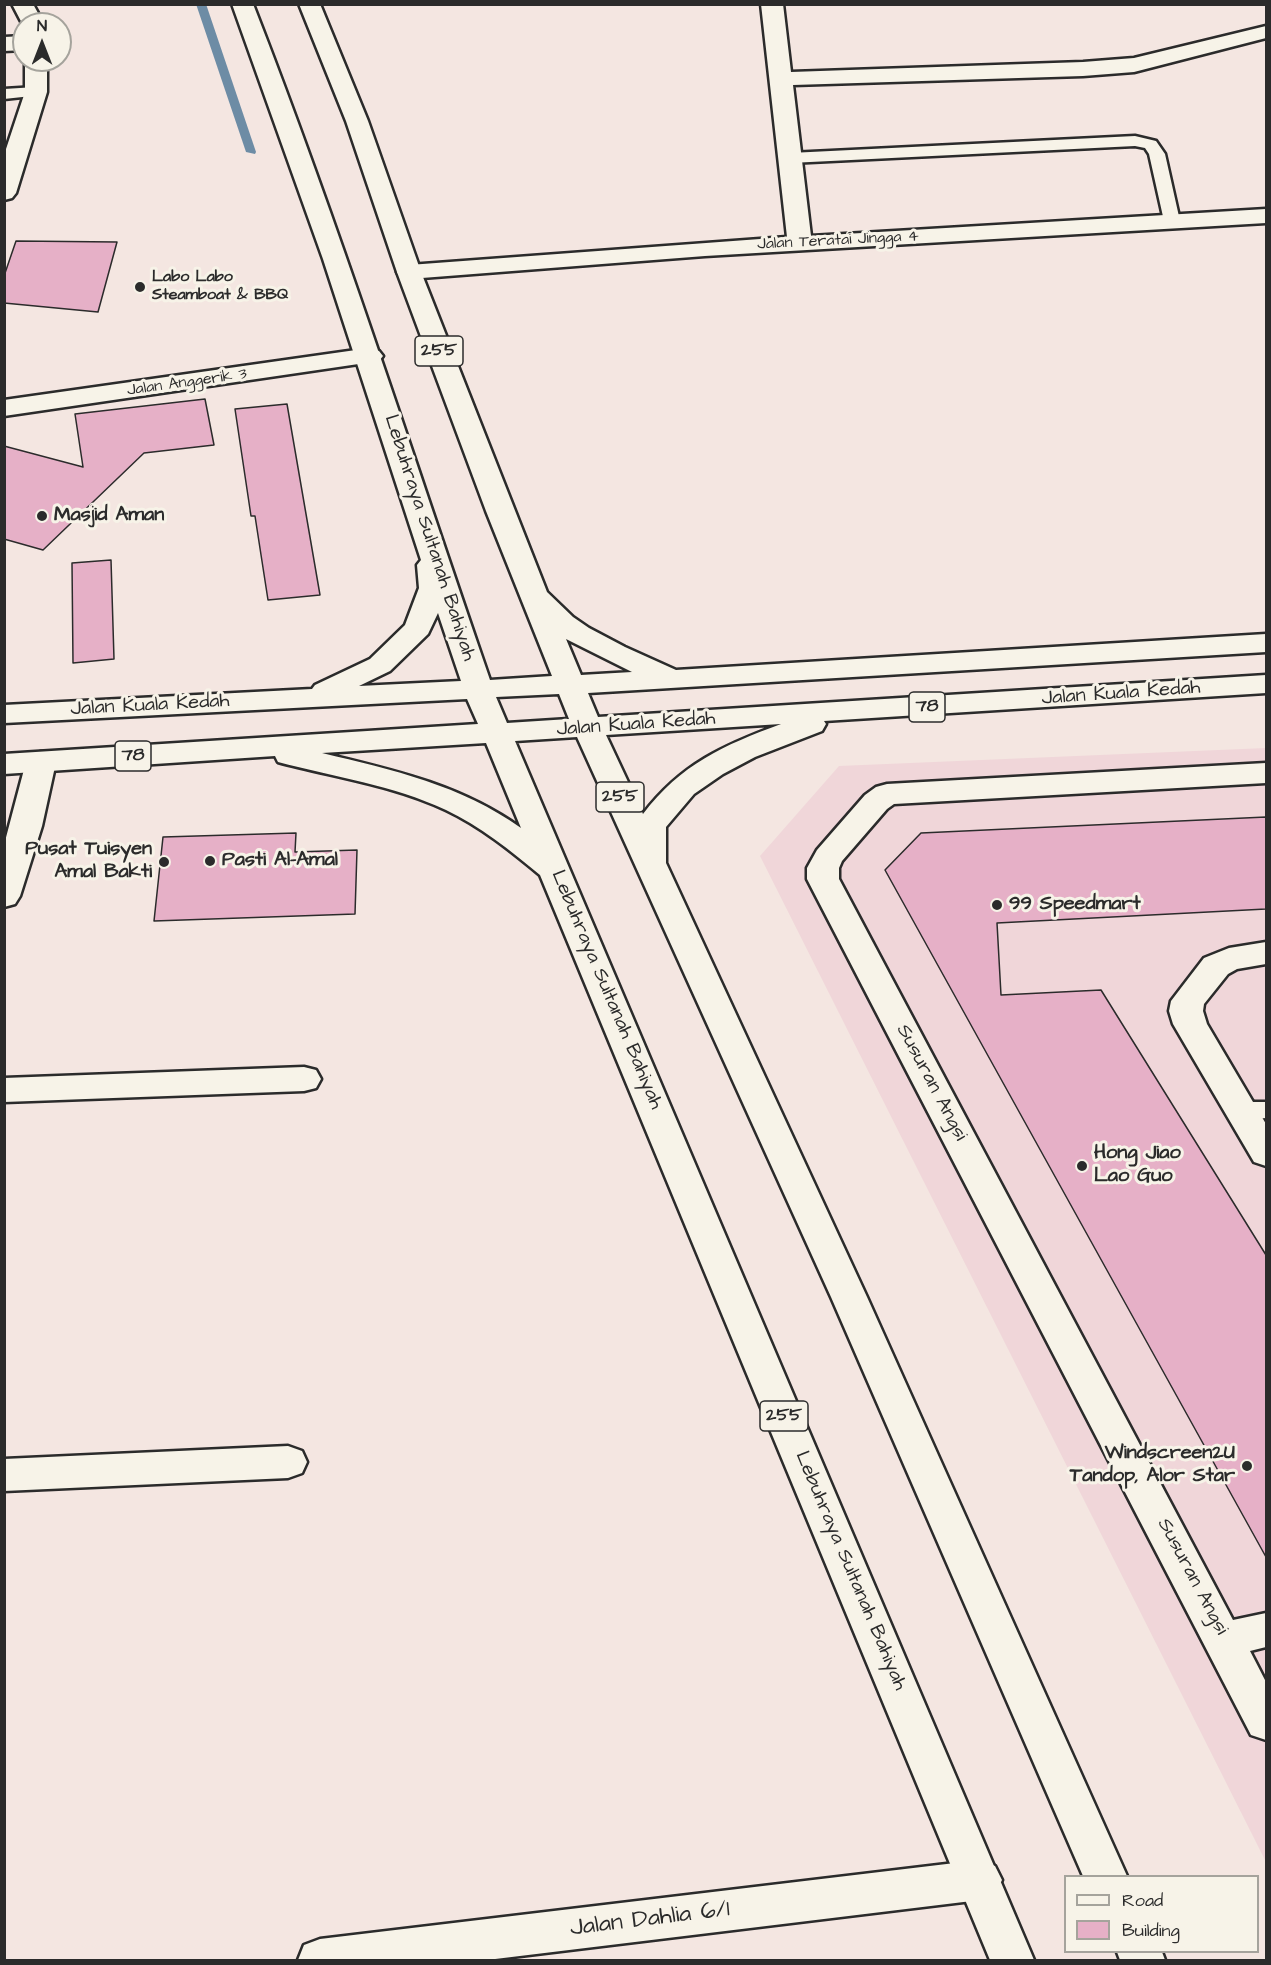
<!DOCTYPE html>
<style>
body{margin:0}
#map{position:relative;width:1271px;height:1965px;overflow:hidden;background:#f4e6e1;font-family:"Architects Daughter",sans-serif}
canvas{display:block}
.frame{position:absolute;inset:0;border:6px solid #2b2b2b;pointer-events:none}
.legend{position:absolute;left:1064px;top:1875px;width:195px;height:78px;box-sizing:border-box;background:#f7f3e8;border:2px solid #a5a39c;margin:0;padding:8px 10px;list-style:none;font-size:18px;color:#2b2b2b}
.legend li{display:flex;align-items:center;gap:12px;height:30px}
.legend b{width:30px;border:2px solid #a5a39c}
.north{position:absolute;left:12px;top:12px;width:60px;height:60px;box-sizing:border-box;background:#f7f3e8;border:2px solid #a5a39c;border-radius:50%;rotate:0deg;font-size:16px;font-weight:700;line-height:24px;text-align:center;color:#2b2b2b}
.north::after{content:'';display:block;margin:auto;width:21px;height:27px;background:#2b2b2b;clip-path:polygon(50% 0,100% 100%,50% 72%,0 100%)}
</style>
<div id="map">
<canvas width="1271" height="1965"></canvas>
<div class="frame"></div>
<ul class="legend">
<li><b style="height:8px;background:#f7f3e8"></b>Road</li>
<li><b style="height:16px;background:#e6b0c7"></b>Building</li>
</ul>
<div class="north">N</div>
</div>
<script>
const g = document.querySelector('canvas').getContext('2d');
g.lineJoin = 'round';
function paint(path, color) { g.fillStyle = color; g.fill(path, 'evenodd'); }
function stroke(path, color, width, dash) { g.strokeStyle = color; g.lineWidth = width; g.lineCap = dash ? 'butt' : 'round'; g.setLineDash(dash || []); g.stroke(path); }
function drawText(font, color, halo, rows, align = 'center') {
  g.font = font + ' "Architects Daughter",sans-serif'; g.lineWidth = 6; g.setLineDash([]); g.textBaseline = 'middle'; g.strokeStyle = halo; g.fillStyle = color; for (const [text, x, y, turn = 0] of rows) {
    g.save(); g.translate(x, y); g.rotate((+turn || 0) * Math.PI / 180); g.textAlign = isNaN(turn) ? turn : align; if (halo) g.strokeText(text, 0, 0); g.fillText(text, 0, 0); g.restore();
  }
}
const built = new Path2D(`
 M 1266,748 L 1266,1862 L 760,856 L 839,766 Z`);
const stream = new Path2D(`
 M 196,4 L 206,4 L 256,152 L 255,154 L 246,152 Z`);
const building = new Path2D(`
 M 16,241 L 117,242 L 98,312 L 4,303 L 4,276 Z
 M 205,399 L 214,445 L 144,453 L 43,550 L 4,539 L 4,446 L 83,467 L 75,414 Z
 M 287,404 L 320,595 L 268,600 L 255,516 L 251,516 L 235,409 Z
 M 111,560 L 114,659 L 73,663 L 72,563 Z
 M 1266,817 L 1266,909 L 997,923 L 1001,995 L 1101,990 L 1266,1255 L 1266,1557 L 885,870 L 921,833 Z
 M 296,833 L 295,852 L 357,850 L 355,914 L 154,921 L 163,837 Z`);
const lane = new Path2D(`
 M 36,87 L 44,92 L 41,95 L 4,99 L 4,89 Z
 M 1135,136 L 1156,141 L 1165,154 L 1180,221 L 1178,224 L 1172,226 L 1164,221 L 1149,154 L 1145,148 L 1135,146 L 790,163 L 782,158 L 790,153 Z
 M 1242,1102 L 1266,1102 L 1266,1118 L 1242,1120 L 1234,1117 L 1230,1111 L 1234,1105 Z`);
const street = new Path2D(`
 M 12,4 L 33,4 L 44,24 L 24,24 L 24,27 Z
 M 761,4 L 783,4 L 791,72 L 1083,62 L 1134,58 L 1266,26 L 1266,38 L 1134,72 L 1083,76 L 793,85 L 811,236 L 1266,209 L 1266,223 L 705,256 L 409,279 L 400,277 L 397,272 L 400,267 L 409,265 L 787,237 Z
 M 24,36 L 24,50 L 4,51 L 4,37 Z
 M 25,60 L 47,60 L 47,92 L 16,193 L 12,198 L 4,200 L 4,155 L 25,92 Z
 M 370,348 L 379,351 L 383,356 L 379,361 L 4,416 L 4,400 Z
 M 41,752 L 52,755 L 56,762 L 42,826 L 20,896 L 15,904 L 4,907 L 4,845 L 26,762 L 30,755 Z
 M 1266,763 L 1266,783 L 894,804 L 887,809 L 842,861 L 839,868 L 839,879 L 1233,1620 L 1266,1613 L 1266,1647 L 1250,1651 L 1266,1682 L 1266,1740 L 1251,1735 L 807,879 L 807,868 L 817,850 L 865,795 L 876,787 L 887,784 Z
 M 1266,942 L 1266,964 L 1237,969 L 1228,974 L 1204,1004 L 1203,1011 L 1207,1024 L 1266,1124 L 1266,1166 L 1254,1162 L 1173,1024 L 1169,1011 L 1171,1001 L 1204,958 L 1229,948 Z
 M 304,1067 L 316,1070 L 321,1079 L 316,1088 L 304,1091 L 4,1102 L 4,1078 Z
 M 288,1446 L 302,1451 L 307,1462 L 302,1473 L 288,1478 L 4,1491 L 4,1459 Z
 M 980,1860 L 995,1866 L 1002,1880 L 995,1894 L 980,1900 L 487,1960 L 298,1960 L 304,1945 L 320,1939 Z`);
const primary = new Path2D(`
 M 232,4 L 253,4 C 340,227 412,454 490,680 L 552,676 L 486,511 L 397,272 L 346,121 L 299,4 L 320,4 L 368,121 L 421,272 L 547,592 L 573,617 L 589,628 L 625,647 L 676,670 L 1266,634 L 1266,652 L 588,693 L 598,717 L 1266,675 L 1266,693 L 824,721 L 826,724 L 822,731 L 755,757 L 723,774 L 694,794 L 666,827 L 666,863 L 867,1297 L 1127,1876 L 1083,1876 L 831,1297 L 577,737 L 515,741 L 1034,1960 L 990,1960 L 540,875 C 511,851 480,826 446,810 C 393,785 334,777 278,762 L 275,756 L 4,774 L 4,754 L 478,724 L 467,699 L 4,723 L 4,705 L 312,689 L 315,685 L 370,659 L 405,625 L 419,588 L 417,565 L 421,560 L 323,259 ZM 438,613 L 461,681 L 359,686 L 390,671 L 428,634 ZM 566,639 L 632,672 L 581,675 ZM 559,694 L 569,719 L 507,723 L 496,697 ZM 781,724 C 724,745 681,764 643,814 L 606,735 ZM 486,743 L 521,828 C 461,785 393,770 322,753 Z
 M 1117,1952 L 1162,1952 L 1165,1960 L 1120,1960 Z`);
const markers = [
 [140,287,6,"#2b2b2b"],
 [42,516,6,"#2b2b2b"],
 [210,861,6,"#2b2b2b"],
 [164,862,6,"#2b2b2b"],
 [997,905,6,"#2b2b2b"],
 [1082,1166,6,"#2b2b2b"],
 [1247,1466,6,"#2b2b2b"]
];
const farStreetnames = [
 ["Jalan Teratai Jingga 4",838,241,-3],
 ["Jalan Anggerik 3",187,383,-8]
];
const farPoinames = [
 ["Labo Labo",152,278],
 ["Steamboat & BBQ",152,296]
];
const shields = [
 [439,351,48],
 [927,707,36],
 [133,756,36],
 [620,797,48],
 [784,1416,48]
];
const shieldNames = [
 ["255",439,351],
 ["78",927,707],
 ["78",133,756],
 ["255",620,797],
 ["255",784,1416]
];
const poiNames = [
 ["Masjid Aman",54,516],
 ["Pusat Tuisyen",152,850,"right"],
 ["Amal Bakti",152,873,"right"],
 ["Pasti Al-Amal",222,861],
 ["99 Speedmart",1009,905],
 ["Hong Jiao",1094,1154],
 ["Lao Guo",1094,1177],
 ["Windscreen2U",1235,1454,"right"],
 ["Tandop, Alor Star",1235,1477,"right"]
];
const streetNames = [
 ["Lebuhraya Sultanah Bahiyah",429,538,72],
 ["Jalan Kuala Kedah",1121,694,-4],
 ["Jalan Kuala Kedah",150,706,-3],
 ["Jalan Kuala Kedah",636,725,-4],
 ["Lebuhraya Sultanah Bahiyah",606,990,67],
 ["Susuran Angsi",931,1083,62],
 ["Lebuhraya Sultanah Bahiyah",850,1571,67],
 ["Susuran Angsi",1192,1577,62]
];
const nearStreetnames = [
 ["Jalan Dahlia 6/1",650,1920,-7]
];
paint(built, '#f0d6d9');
paint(stream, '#6d8ca5');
paint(building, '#e6b0c7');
stroke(building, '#2b2b2b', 1.5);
stroke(lane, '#2b2b2b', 5);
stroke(street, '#2b2b2b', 5);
stroke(primary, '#2b2b2b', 5);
paint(lane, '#f7f3e8');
paint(street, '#f7f3e8');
paint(primary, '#f7f3e8');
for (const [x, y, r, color] of markers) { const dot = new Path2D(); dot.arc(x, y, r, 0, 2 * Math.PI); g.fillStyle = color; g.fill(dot); stroke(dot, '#f7f3e8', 2); }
drawText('16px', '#2b2b2b', '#f7f3e8', farStreetnames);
drawText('bold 16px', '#2b2b2b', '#f7f3e8', farPoinames, 'left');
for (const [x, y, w] of shields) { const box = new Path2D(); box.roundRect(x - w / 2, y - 15, w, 30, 4.5); g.fillStyle = '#f7f3e8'; g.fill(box); stroke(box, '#2b2b2b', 1.5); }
drawText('bold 18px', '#2b2b2b', null, shieldNames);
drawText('bold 20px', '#2b2b2b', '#f7f3e8', poiNames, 'left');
drawText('20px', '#2b2b2b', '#f7f3e8', streetNames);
drawText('24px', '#2b2b2b', '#f7f3e8', nearStreetnames);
</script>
